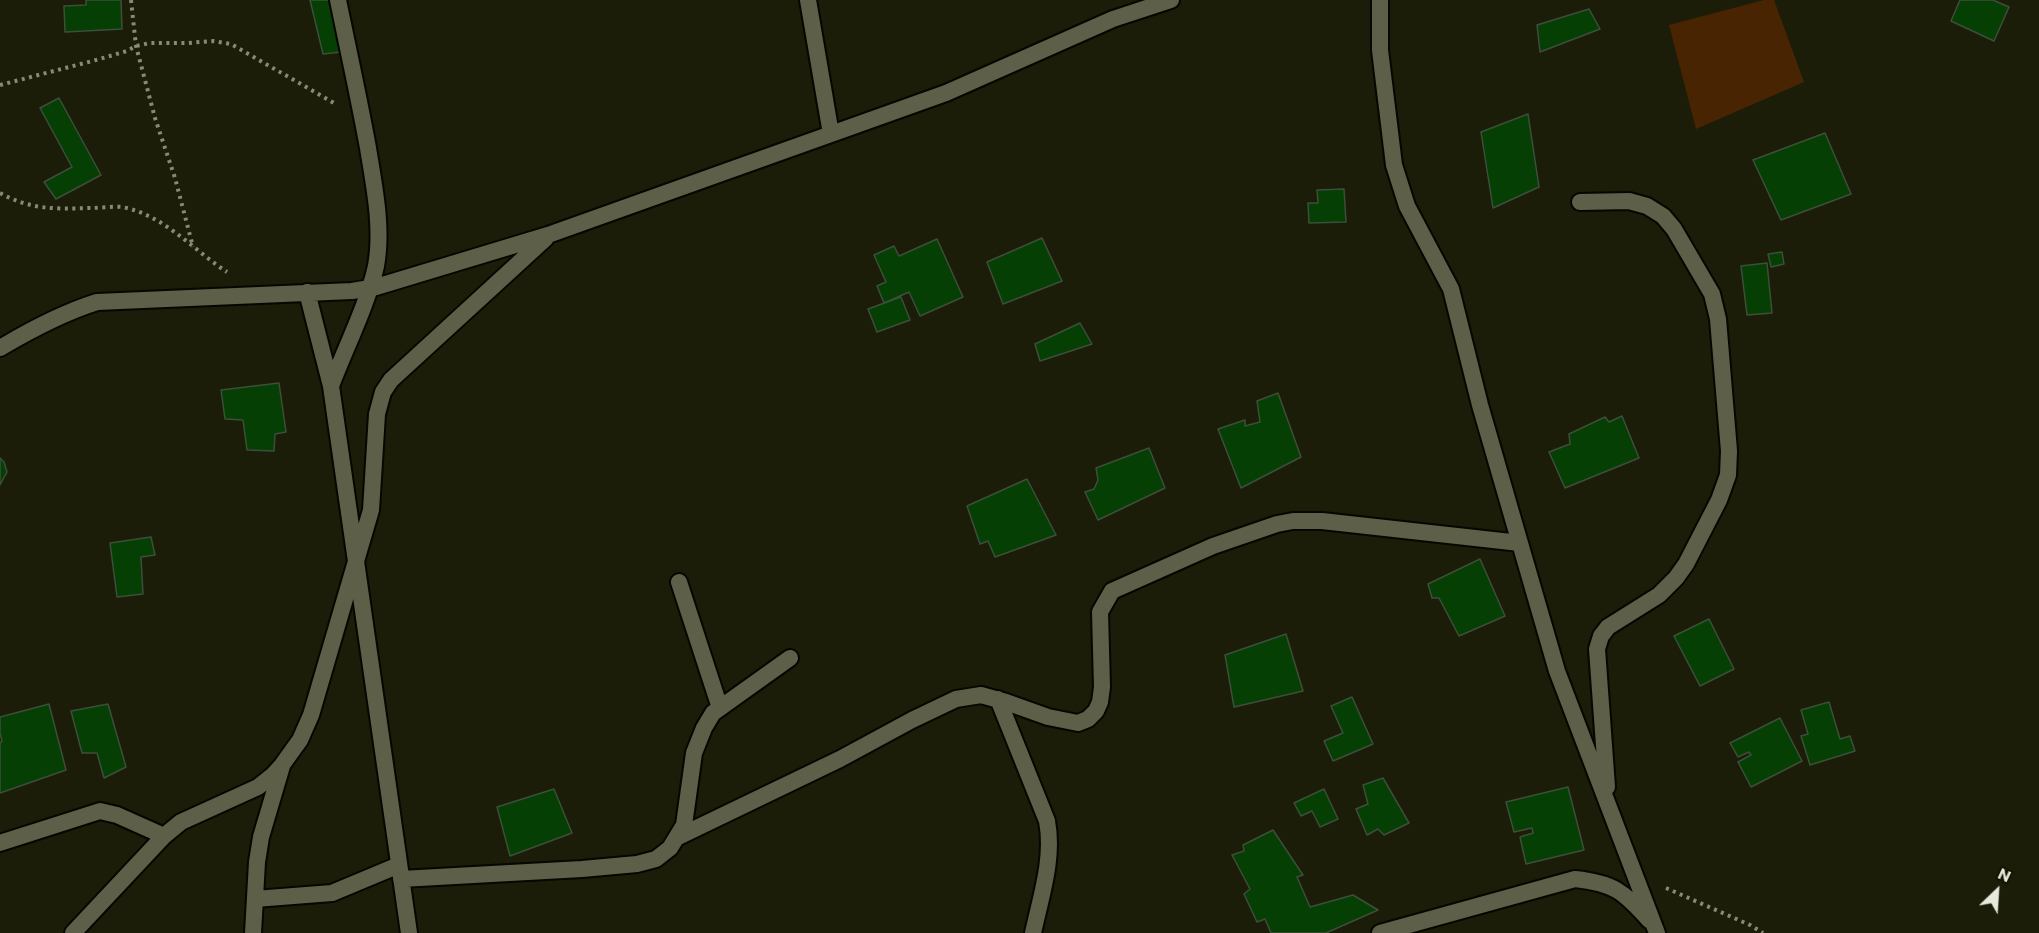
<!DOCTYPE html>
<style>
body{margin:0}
#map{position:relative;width:2039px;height:933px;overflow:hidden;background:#1b1d08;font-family:Commissioner,sans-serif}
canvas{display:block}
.north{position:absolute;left:1967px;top:861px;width:60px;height:60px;-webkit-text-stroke:4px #121302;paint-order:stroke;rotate:25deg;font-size:16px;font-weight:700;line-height:24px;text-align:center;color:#e7e9dc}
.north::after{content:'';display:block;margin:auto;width:21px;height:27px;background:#e7e9dc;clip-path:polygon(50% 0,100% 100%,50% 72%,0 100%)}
</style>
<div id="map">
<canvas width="2039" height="933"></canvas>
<div class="north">N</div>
</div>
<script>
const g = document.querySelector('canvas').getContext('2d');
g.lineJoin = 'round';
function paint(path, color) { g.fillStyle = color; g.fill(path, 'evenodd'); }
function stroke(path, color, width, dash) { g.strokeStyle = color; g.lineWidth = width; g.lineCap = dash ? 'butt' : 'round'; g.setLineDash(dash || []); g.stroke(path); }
const green = new Path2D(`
 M 1764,0 L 1774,0 L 1804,82 L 1696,129 L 1669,25 Z`);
const building = new Path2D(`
 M 86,0 L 121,0 L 122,29 L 65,32 L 64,6 L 86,5 Z
 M 310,0 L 330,0 L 341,52 L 323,54 Z
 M 1960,0 L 1993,0 L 2009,7 L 1994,41 L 1951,21 Z
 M 1589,9 L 1600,29 L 1540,52 L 1537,25 Z
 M 59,98 L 101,175 L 56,199 L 44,182 L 72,167 L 40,108 Z
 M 1528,114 L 1539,187 L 1493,208 L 1481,132 Z
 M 1825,133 L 1851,194 L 1781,220 L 1753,160 Z
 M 1344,189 L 1346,222 L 1309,223 L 1308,203 L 1318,203 L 1317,190 Z
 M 1042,238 L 1062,281 L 1003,304 L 987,262 Z
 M 937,239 L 963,297 L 920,316 L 909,292 L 884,303 L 877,286 L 886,282 L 874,255 L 894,246 L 899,256 Z
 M 1782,252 L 1784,264 L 1771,267 L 1768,254 Z
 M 1767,263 L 1772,313 L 1747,315 L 1741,266 Z
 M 901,297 L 910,320 L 877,332 L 868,309 Z
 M 1080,323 L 1092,344 L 1040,361 L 1035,344 Z
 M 279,383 L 286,432 L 275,434 L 274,451 L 247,450 L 243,420 L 225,419 L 221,390 Z
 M 1278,393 L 1301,457 L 1241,488 L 1218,429 L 1245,420 L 1245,426 L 1260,422 L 1257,401 Z
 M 1622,416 L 1639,458 L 1565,488 L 1549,452 L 1570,444 L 1569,434 L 1605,417 L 1609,422 Z
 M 1149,448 L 1165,488 L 1098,520 L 1085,492 L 1094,489 L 1098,480 L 1096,468 Z
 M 0,458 L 4,462 L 7,472 L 0,485 Z
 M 1027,479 L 1056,535 L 995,557 L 988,541 L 980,544 L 967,506 Z
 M 151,537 L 155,555 L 141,557 L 143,594 L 117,597 L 110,543 Z
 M 1480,559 L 1505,616 L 1459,636 L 1439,598 L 1432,598 L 1428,584 Z
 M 1709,619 L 1734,669 L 1700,686 L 1674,636 Z
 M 1286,634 L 1303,691 L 1234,707 L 1225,655 Z
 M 1352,697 L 1373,744 L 1333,761 L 1324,741 L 1343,733 L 1331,706 Z
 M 1829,702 L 1840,739 L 1850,736 L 1855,751 L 1810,765 L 1801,736 L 1808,734 L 1801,710 Z
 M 49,704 L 66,770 L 0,793 L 0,743 L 2,741 L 0,733 L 0,717 Z
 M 108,704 L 126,767 L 104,778 L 97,753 L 82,753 L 71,711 Z
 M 1780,718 L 1802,761 L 1751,787 L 1738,762 L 1751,755 L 1749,752 L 1738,757 L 1730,743 Z
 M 1383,778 L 1409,823 L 1384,835 L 1378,829 L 1367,835 L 1356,809 L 1368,804 L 1363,785 Z
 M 1568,787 L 1584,850 L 1526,864 L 1520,837 L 1533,833 L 1532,828 L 1514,832 L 1506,802 Z
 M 554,789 L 572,833 L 510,856 L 497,807 Z
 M 1324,789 L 1338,819 L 1320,827 L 1312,811 L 1301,816 L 1294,803 Z
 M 1273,830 L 1303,875 L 1297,877 L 1310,907 L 1353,895 L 1378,910 L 1326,933 L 1271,933 L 1265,919 L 1257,922 L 1244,894 L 1250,889 L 1232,855 L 1244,851 L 1243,845 Z`);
const path = new Path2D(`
 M 131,0 L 136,46 L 155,118 L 175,178 L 193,247
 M 0,85 L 96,60 L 127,51 L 136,46 L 150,43 L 188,43 L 213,41 L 231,44 L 334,103
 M 0,193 C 31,210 55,209 90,208 C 100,208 112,206 122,207 C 164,215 192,249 227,272
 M 1666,888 L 1750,925 L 1763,933`);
const minor = new Path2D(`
 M 808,0 L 831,134
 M 1380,0 L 1380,50 L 1394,165 L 1407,206 L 1451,289 L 1480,405 L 1557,671 L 1657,933
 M 1580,202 L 1629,201 L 1647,206 L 1663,216 L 1674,229 L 1712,294 L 1718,319 L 1729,451 L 1728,475 L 1719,500 L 1686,564 L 1676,578 L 1659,595 L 1608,627 L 1601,636 L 1597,649 L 1607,787
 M 307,292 L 331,386 L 409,933
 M 0,348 C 32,329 62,313 97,302 L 352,291 L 376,287 L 548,235 L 946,93 L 1113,19 L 1171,0
 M 331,386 C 345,349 368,303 376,266 C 383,228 374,185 368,148 C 359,98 348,49 338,0
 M 679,582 L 720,708
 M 998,699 L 1047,821 C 1054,858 1041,896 1033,933
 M 678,837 L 840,759 L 912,720 L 956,699 L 981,695 L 1006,702 L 1048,717 L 1078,723 L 1088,719 L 1096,711 L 1100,702 L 1102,687 L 1100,612 L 1112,591 L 1213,546 L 1277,524 L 1293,521 L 1322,521 L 1520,543
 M 0,843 L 100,811 L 117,815 L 164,836
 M 401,879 L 582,869 L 637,864 L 656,859 L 670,848 L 684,825 L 694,753 L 704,728 L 713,713 L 790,658
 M 255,899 L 332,893 L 399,865
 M 73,933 L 164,836 L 181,822 L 258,787 L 273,775 L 282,765 L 300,740 L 311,715 L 371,510 L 377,414 L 383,392 L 391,380 L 546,238
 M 253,933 L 257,862 L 261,837 L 282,766
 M 1380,933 L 1575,879 C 1614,883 1624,892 1649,920`);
paint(green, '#492403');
paint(building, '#063f03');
stroke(building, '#3d4e3b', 1.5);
stroke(minor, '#060700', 20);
stroke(path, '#888a79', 4, [3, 4.5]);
stroke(minor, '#5d5f48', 16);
</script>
